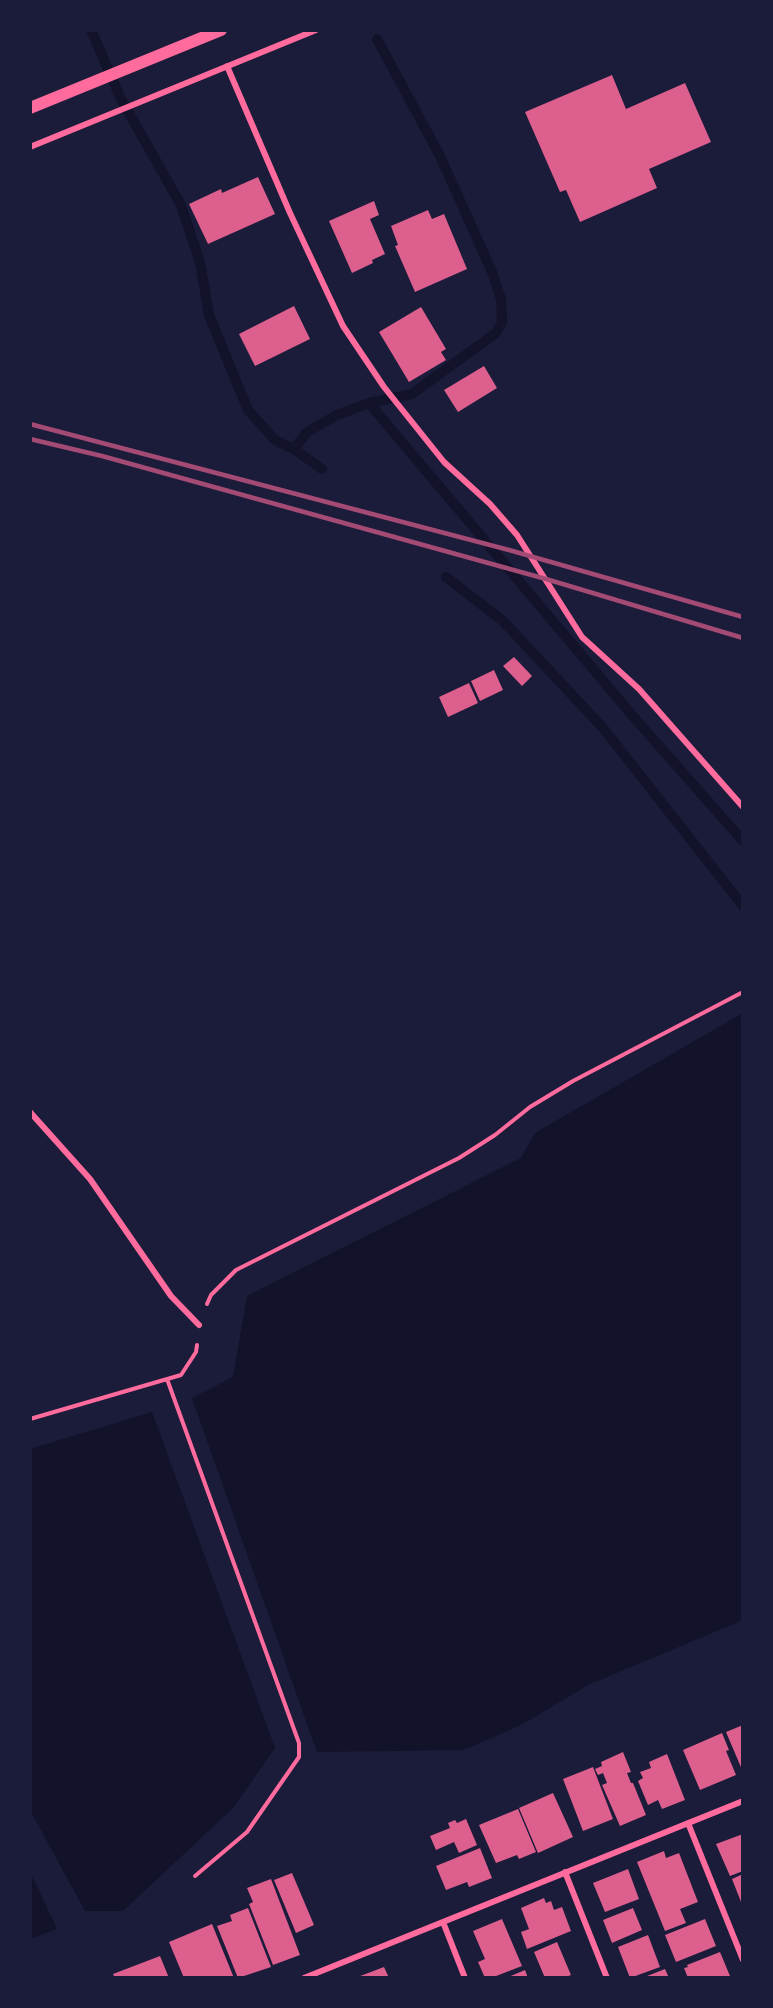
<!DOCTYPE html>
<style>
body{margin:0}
#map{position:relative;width:773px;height:2008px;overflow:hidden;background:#1b1b3a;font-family:Overpass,sans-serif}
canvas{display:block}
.frame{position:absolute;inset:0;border:32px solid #1b1b3a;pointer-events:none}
</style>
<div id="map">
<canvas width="773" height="2008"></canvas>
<div class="frame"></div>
</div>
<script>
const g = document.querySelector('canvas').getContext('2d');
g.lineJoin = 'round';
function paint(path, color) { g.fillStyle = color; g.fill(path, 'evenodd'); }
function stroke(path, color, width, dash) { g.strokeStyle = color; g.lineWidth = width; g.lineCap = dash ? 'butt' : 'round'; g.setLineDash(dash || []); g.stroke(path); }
const water = new Path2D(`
 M 743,1013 L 743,1620 L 588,1685 L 521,1725 L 464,1750 L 317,1752 L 192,1398 L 233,1377 L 247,1296 L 521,1158 L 535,1133 Z
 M 152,1412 L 275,1748 L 233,1808 L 123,1911 L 85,1911 L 30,1810 L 30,1449 Z
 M 30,1871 L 57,1929 L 30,1939 Z`);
const stream = new Path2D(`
 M 91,30 L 121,99 L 181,205 L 200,262 L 209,315 L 248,410 L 275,440 L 294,449 L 322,469
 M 369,403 L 631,714 L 743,841
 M 294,449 L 307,432 L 337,415 L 369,403 L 412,394 L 496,333 L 502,323 L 501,299 L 492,272 L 440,156 L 377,39
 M 446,577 L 503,621 L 603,728 L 743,906`);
const building = new Path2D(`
 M 612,75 L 626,109 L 685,83 L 711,142 L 649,169 L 657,188 L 580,222 L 566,190 L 560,192 L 525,112 Z
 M 258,177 L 275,214 L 208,244 L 189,204 L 221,189 L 222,193 Z
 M 374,201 L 379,215 L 370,219 L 385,254 L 372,260 L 373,263 L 352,273 L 329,221 Z
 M 428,210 L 432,219 L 444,214 L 467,269 L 415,292 L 395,246 L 398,245 L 391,226 Z
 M 294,306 L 310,339 L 255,366 L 239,334 Z
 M 421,307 L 446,349 L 441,352 L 446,360 L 409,382 L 379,332 Z
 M 484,366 L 497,388 L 458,412 L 444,390 Z
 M 514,657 L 532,676 L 522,686 L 503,666 Z
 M 494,670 L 503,690 L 480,701 L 471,681 Z
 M 469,683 L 478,703 L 448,717 L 439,697 Z
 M 743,1725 L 743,1772 L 726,1732 Z
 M 722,1733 L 729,1750 L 726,1751 L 736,1775 L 700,1790 L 683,1750 Z
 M 623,1752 L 631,1772 L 627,1773 L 631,1783 L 633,1783 L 646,1815 L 620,1826 L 602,1785 L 607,1783 L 603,1773 L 598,1775 L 595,1769 L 602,1766 L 601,1762 Z
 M 667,1754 L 685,1800 L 662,1809 L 658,1800 L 648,1805 L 638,1781 L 643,1778 L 640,1772 L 651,1768 L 649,1762 Z
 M 593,1767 L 613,1819 L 583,1831 L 563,1779 Z
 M 553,1793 L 573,1837 L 538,1853 L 519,1808 Z
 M 518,1809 L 536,1852 L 519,1859 L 517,1855 L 496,1863 L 479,1825 Z
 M 466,1819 L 477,1845 L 459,1853 L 454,1842 L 436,1850 L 430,1836 L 450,1828 L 448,1823 L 455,1820 L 457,1823 Z
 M 743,1834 L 743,1871 L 730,1876 L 716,1844 Z
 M 480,1848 L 492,1878 L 469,1887 L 467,1882 L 446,1890 L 436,1866 Z
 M 664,1851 L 666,1858 L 679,1853 L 698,1902 L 680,1909 L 686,1923 L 665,1931 L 637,1862 Z
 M 628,1869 L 639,1899 L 605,1912 L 593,1883 Z
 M 292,1873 L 314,1925 L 296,1933 L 274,1880 Z
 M 743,1874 L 743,1907 L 732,1879 Z
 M 271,1879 L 300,1955 L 273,1965 L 249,1904 L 253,1902 L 247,1888 Z
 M 544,1898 L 546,1903 L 551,1901 L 554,1910 L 562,1907 L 571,1931 L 527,1949 L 521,1932 L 529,1929 L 521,1908 Z
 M 248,1908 L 271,1967 L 238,1978 L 217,1926 L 232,1921 L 230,1915 Z
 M 633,1908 L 642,1930 L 612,1943 L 603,1920 Z
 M 502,1919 L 522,1966 L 491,1978 L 485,1978 L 478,1962 L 485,1959 L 473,1931 Z
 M 705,1919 L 716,1946 L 676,1962 L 665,1935 Z
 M 212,1924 L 234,1978 L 184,1978 L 169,1942 Z
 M 648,1935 L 660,1967 L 630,1978 L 618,1947 Z
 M 557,1942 L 571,1975 L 563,1978 L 545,1978 L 534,1952 Z
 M 720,1952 L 730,1976 L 725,1978 L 688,1978 L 684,1968 L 688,1967 L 687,1965 Z
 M 160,1956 L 169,1978 L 115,1978 L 113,1974 Z
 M 384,1967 L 389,1978 L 355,1978 Z
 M 665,1969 L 669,1978 L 642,1978 Z
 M 525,1970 L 528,1978 L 506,1978 Z`);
const path = new Path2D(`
 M 207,1304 L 211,1295 L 236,1270 L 459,1158 L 495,1135 L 530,1107 L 573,1081 L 743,992
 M 167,1379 L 299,1743 L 299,1757 L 247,1832 L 195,1876
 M 30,1419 L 181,1375 L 196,1352 L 197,1345`);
const minor = new Path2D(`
 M 227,66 L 290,213 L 343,326 L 384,387 L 444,462 L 490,504 L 517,535 L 582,637 L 639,689 L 743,807
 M 30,147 L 316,30
 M 30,1112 L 90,1179 L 171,1296 L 199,1325
 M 688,1823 L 743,1960
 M 565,1872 L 607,1978
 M 443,1922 L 465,1978
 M 304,1978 L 743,1801`);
const secondary = new Path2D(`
 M 30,108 L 221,30`);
const rail = new Path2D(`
 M 30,424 L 509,550 L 743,617
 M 30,439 L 102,456 L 546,579 L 743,638`);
paint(water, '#12122b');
stroke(stream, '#12122b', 10);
paint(building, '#dd5f8e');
stroke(path, '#ff6b9d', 4);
stroke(minor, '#ff6b9d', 6);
stroke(secondary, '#ff6b9d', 12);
stroke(rail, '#a44b75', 4.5);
</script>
